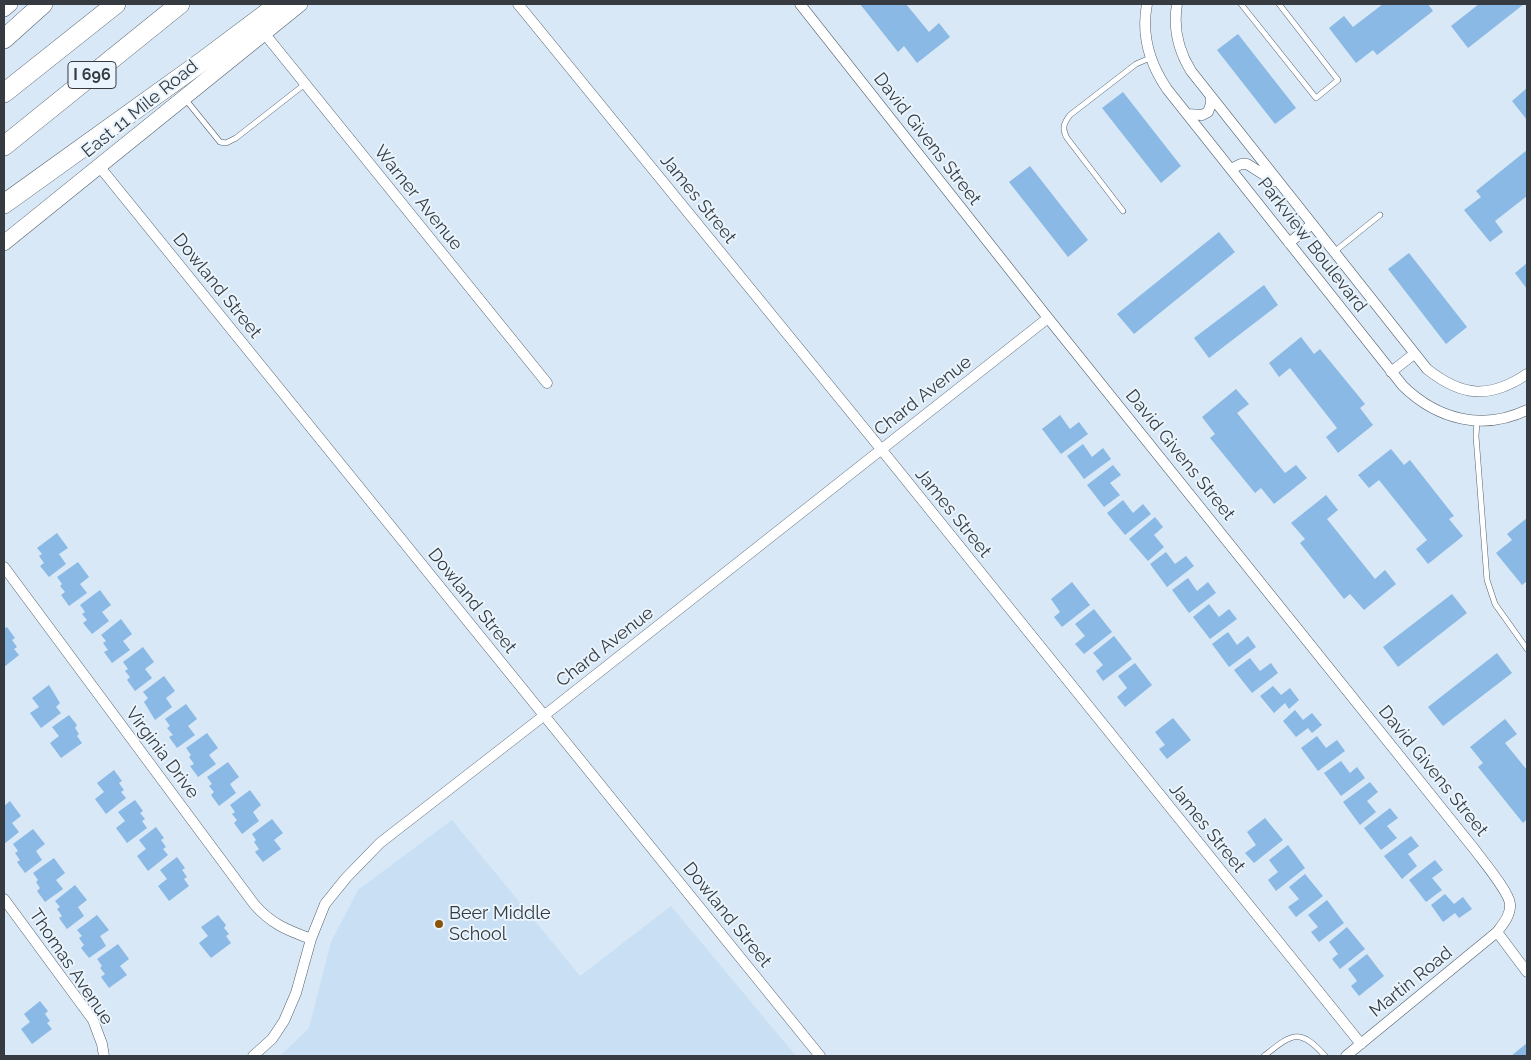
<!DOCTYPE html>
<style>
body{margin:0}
#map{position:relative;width:1531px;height:1060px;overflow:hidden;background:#d8e8f6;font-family:Raleway,sans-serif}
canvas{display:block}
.frame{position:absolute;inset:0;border:5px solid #353b41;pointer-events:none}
</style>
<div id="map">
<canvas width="1531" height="1060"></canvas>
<div class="frame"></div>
</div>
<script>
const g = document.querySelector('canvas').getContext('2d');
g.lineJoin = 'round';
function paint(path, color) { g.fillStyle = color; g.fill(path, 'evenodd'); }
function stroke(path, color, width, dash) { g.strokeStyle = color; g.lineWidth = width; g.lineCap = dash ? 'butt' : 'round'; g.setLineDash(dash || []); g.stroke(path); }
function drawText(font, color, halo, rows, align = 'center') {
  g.font = font + ' Raleway,sans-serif'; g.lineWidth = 4; g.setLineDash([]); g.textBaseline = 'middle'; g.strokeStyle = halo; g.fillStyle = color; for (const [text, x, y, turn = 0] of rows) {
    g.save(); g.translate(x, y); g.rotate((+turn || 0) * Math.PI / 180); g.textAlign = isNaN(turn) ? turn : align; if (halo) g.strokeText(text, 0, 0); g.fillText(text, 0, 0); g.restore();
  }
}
const built = new Path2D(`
 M 452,820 L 580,976 L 671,906 L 796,1056 L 280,1056 L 309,1028 L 331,942 L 358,890 Z`);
const building = new Path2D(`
 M 860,4 L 906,4 L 929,32 L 939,23 L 950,37 L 917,63 L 904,46 L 898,52 Z
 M 1383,4 L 1428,4 L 1433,11 L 1377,55 L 1373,50 L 1356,63 L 1329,28 L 1344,16 L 1353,27 Z
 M 1479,4 L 1524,4 L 1468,48 L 1451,26 Z
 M 1238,34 L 1296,108 L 1275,124 L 1217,50 Z
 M 1527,88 L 1527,120 L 1512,101 Z
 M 1123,92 L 1181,166 L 1161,183 L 1102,108 Z
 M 1527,150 L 1527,196 L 1495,221 L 1503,232 L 1490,242 L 1464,210 L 1481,197 L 1476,191 Z
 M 1030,166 L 1088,240 L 1068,257 L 1009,182 Z
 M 1219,232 L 1235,252 L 1134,334 L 1117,314 Z
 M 1409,253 L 1467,327 L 1446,344 L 1388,269 Z
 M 1527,263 L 1527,289 L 1515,273 Z
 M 1264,285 L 1278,305 L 1209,358 L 1194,338 Z
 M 1301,337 L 1314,354 L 1320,349 L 1365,404 L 1360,408 L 1373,425 L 1338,453 L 1326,437 L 1337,428 L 1290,368 L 1279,377 L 1269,363 Z
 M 1236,389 L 1249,404 L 1237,413 L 1285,473 L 1296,465 L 1307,478 L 1274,504 L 1261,488 L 1255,493 L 1210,438 L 1215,434 L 1202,417 Z
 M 1060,415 L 1070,429 L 1079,422 L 1088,434 L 1061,454 L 1042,429 Z
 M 1083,444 L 1092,457 L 1103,448 L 1111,459 L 1084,479 L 1067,456 Z
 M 1391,449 L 1404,465 L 1410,460 L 1454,516 L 1449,519 L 1463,536 L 1428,564 L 1416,549 L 1427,540 L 1379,480 L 1369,488 L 1358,475 Z
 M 1113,465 L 1121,475 L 1110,483 L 1120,495 L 1104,507 L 1087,485 Z
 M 1326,495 L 1338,510 L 1327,519 L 1375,579 L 1385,570 L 1396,584 L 1364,610 L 1350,594 L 1344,599 L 1300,543 L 1305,539 L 1291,523 Z
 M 1123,500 L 1133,513 L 1143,504 L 1151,514 L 1125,535 L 1107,513 Z
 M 1155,517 L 1163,527 L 1154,535 L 1164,547 L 1148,561 L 1129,539 Z
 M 1527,518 L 1527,581 L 1522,585 L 1496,553 L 1512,540 L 1507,534 Z
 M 57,533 L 68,548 L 59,554 L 66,564 L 49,577 L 40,566 L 44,563 L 39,556 L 42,554 L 37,548 Z
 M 1166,552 L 1175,564 L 1186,556 L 1194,566 L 1167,587 L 1150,564 Z
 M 78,562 L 89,577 L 80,584 L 87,593 L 69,606 L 61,595 L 65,592 L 60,586 L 62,584 L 57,577 Z
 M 1188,578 L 1197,591 L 1208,582 L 1216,593 L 1189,613 L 1172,590 Z
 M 1072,582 L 1090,605 L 1062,627 L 1054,617 L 1060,612 L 1051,599 Z
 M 100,590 L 111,605 L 102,612 L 109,621 L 92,634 L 83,623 L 87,620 L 82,614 L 85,612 L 80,605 Z
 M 1452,594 L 1467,613 L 1398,667 L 1383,647 Z
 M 1209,604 L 1219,617 L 1229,609 L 1237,619 L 1210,639 L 1193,617 Z
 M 1094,609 L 1112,632 L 1084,654 L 1075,644 L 1085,636 L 1075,624 Z
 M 121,619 L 132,634 L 123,641 L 130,650 L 112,663 L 104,652 L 108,650 L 103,643 L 106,641 L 101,635 Z
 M 7,627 L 15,638 L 12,640 L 17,647 L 14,649 L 19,655 L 4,667 L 4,629 Z
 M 1228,632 L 1237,645 L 1248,636 L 1256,647 L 1229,667 L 1212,644 Z
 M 1114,636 L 1132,659 L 1103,681 L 1096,671 L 1103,665 L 1093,653 Z
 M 143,647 L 154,662 L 145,669 L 152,678 L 135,691 L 127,680 L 130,677 L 125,671 L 128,669 L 123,662 Z
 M 1497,653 L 1512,673 L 1443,726 L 1428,707 Z
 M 1250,658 L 1260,671 L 1271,663 L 1278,673 L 1252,693 L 1234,670 Z
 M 1135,663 L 1152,685 L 1125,707 L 1117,697 L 1127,688 L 1118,676 Z
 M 164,676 L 175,691 L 166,698 L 172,707 L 155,720 L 144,702 L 148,698 L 143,692 Z
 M 49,685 L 60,703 L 56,707 L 61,713 L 41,728 L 30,713 L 39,707 L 32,698 Z
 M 1273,686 L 1281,695 L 1290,688 L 1299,700 L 1289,709 L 1285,703 L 1274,713 L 1260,696 Z
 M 186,704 L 197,719 L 188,726 L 195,735 L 177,748 L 169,737 L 173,735 L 167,728 L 170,726 L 165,719 Z
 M 1295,710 L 1303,720 L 1312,713 L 1322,725 L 1312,733 L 1308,728 L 1296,737 L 1283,721 Z
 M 69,715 L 77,725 L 75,728 L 79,734 L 77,736 L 82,743 L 61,758 L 50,743 L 59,736 L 52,727 Z
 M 1173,718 L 1191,740 L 1167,759 L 1159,749 L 1165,745 L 1155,732 Z
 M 1505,719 L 1517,734 L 1505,743 L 1527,770 L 1527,819 L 1523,823 L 1478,767 L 1483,763 L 1470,747 Z
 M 207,733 L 218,748 L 209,755 L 216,764 L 198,777 L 190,766 L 194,764 L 189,757 L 191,755 L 186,748 Z
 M 1317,736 L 1326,748 L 1337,740 L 1345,751 L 1318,771 L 1301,748 Z
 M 1341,761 L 1350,773 L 1357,767 L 1365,778 L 1341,796 L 1324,773 Z
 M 228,762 L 239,777 L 230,784 L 236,793 L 219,806 L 211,795 L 214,792 L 209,786 L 212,784 L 207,777 Z
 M 114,770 L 122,781 L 119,783 L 124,790 L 121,792 L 126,798 L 106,814 L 95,799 L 104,792 L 97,783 Z
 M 1370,782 L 1378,792 L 1367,801 L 1376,812 L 1360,825 L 1343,802 Z
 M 250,790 L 261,805 L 253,812 L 259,821 L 242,834 L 234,823 L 237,820 L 232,814 L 235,812 L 230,805 Z
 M 135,800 L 143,811 L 140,813 L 145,819 L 142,821 L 147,828 L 127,843 L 116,828 L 125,821 L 118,812 Z
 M 10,801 L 21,816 L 12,823 L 19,832 L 4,844 L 4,806 Z
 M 1390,808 L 1398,818 L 1387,826 L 1397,838 L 1381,850 L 1364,828 Z
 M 1265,818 L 1283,840 L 1254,863 L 1245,853 L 1256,845 L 1247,832 Z
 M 272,819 L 283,833 L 274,840 L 281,849 L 263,862 L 255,852 L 259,849 L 254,842 L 256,840 L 252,834 Z
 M 156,827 L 164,838 L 161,840 L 166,847 L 163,849 L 168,855 L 148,871 L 137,856 L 146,849 L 139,840 Z
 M 33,829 L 45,844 L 36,851 L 42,860 L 25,873 L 17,862 L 20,860 L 15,853 L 18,851 L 13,844 Z
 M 1411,836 L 1419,846 L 1408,854 L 1417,866 L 1402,879 L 1384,856 Z
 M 1288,845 L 1305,868 L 1276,891 L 1268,880 L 1278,872 L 1269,860 Z
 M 177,857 L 185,868 L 182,870 L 187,877 L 184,879 L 189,886 L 169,901 L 158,886 L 167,879 L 160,870 Z
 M 54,858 L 65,873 L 56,880 L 63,889 L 45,902 L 37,891 L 40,888 L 36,882 L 38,880 L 33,873 Z
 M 1435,860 L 1443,870 L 1432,878 L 1442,890 L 1426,902 L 1409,880 Z
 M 1305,874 L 1323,896 L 1296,917 L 1288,907 L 1299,899 L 1289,887 Z
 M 75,885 L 87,900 L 78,907 L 84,916 L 67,929 L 59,918 L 62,916 L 57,909 L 60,907 L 55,901 Z
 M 1445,894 L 1454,904 L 1463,897 L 1472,909 L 1459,918 L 1455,913 L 1443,922 L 1431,905 Z
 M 1327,900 L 1344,923 L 1319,942 L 1311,932 L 1318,927 L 1308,915 Z
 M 97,915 L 109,930 L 100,936 L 106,946 L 89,958 L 81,948 L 84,945 L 79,938 L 82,936 L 77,930 Z
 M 218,915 L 226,925 L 224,928 L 229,934 L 226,936 L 231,943 L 211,958 L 199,943 L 208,936 L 201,927 Z
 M 1347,927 L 1365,949 L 1340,969 L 1332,959 L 1338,954 L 1329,942 Z
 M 118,944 L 129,959 L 120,966 L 127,975 L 109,988 L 101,977 L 105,974 L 100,968 L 102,966 L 97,959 Z
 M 1367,954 L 1384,976 L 1359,996 L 1351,986 L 1357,981 L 1348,969 Z
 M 40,1001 L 48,1011 L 45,1014 L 50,1021 L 47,1023 L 52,1029 L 32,1044 L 21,1029 L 30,1022 L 24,1014 Z
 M 1527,1043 L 1527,1056 L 1511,1056 Z`);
const lane = new Path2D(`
 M 1241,4 L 1316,98 L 1338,80 L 1279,4
 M 186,100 L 220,142 L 226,143 L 236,138 L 305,84
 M 1123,211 L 1067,138 C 1062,129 1063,124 1070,115 L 1136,64 L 1150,58
 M 1334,252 L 1380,215
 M 1477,421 L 1476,436 L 1487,580 L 1495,604 L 1527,649
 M 1264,1056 C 1291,1035 1299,1026 1325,1056`);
const street = new Path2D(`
 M 518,4 L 881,449 L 1361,1044
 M 800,4 L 1048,318 L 1475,850 C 1483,861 1509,892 1510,904 C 1511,915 1503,924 1497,932 L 1346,1056
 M 1147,4 C 1141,35 1150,64 1167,89 L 1403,386 C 1438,420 1483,431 1527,410
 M 1177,4 C 1173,28 1178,50 1191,71 L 1427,369 C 1462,397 1490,399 1527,374
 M 264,33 L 547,383
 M 1187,114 L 1202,115 L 1208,112 L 1211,104 L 1211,97
 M 99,166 L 820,1056
 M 1231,169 L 1241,164 L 1247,164 L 1274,181
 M 1289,243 L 1312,224
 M 1391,372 L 1414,354
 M 4,567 L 254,904 C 271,924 287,930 311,939
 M 4,899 L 93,1020 L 102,1044 L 104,1056
 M 1497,932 L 1527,972
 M 253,1056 L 272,1039 L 284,1021 L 296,993 L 311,939 L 325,904 L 346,878 L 380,843 L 555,707 L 1048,318`);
const secondary = new Path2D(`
 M 4,9 L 10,4
 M 4,243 L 300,4`);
const highway = new Path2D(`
 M 4,39 L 43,4
 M 4,93 L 116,4
 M 4,146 L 180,4
 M 4,204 L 203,61 L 279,4`);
const markers = [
 [439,924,5,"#8a5305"]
];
const shields = [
 [92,75,48]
];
const shieldNames = [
 ["I 696",92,75]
];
const streetNames = [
 ["East 11 Mile Road",140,109,-39],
 ["David Givens Street",927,139,52],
 ["Warner Avenue",418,198,51],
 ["James Street",698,199,51],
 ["Parkview Boulevard",1312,245,52],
 ["Dowland Street",217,286,51],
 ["Chard Avenue",923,396,-38],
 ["David Givens Street",1180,455,51],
 ["James Street",953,513,51],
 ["Dowland Street",472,601,51],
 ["Chard Avenue",605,647,-38],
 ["Virginia Drive",162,753,53],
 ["David Givens Street",1433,771,51],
 ["James Street",1207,828,51],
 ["Dowland Street",727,915,51],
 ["Thomas Avenue",71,967,56],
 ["Martin Road",1411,982,-39]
];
const poiNames = [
 ["Beer Middle",449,914],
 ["School",449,935]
];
paint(built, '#c9dff3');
paint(building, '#89b9e4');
stroke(lane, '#54616e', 6);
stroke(street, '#54616e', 11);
stroke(secondary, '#54616e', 16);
stroke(highway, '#54616e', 20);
stroke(lane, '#fff', 5);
stroke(street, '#fff', 10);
stroke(secondary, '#fff', 15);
stroke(highway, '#fff', 19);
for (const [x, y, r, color] of markers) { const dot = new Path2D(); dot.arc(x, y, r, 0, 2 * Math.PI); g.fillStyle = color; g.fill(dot); stroke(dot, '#eaf4fd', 2); }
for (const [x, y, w] of shields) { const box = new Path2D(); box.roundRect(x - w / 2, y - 13.5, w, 27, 4); g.fillStyle = '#eaf4fd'; g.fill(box); stroke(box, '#353b41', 1); }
drawText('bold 16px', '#353b41', null, shieldNames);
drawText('18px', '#353b41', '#eaf4fd', streetNames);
drawText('18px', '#353b41', '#eaf4fd', poiNames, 'left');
</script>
